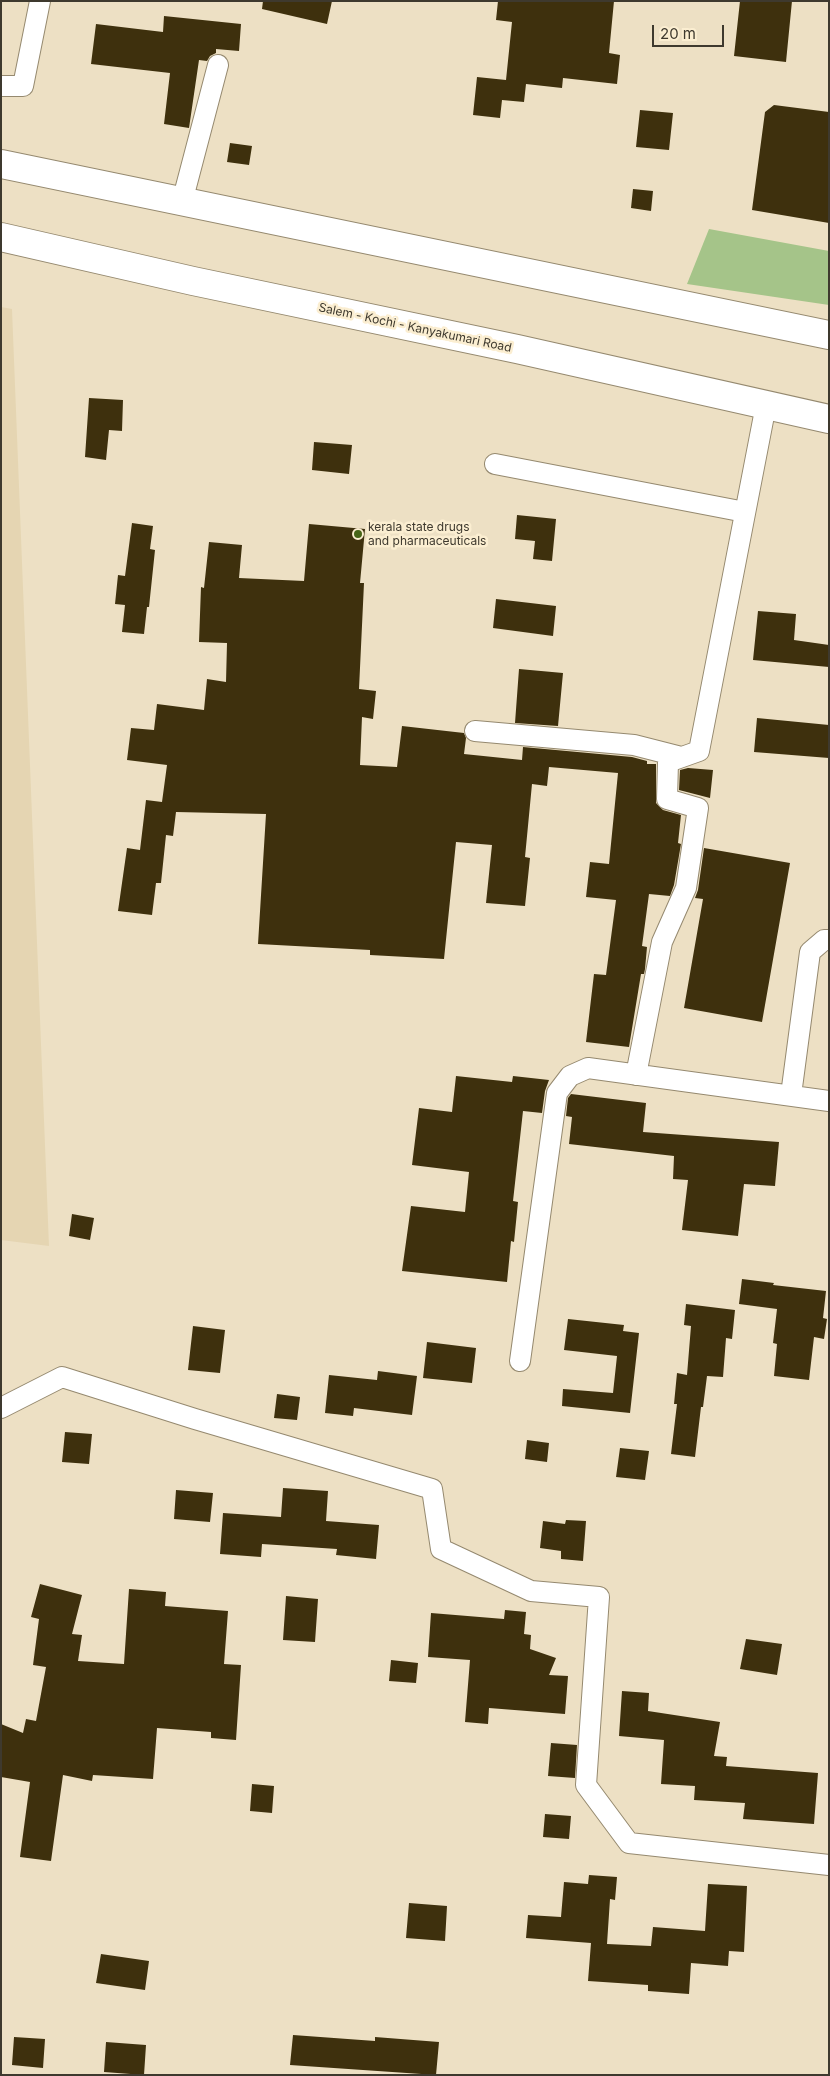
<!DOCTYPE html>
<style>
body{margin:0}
#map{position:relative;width:830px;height:2076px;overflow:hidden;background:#ede0c4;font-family:Inter,sans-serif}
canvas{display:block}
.frame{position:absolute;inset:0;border:2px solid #3e392e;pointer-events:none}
.scale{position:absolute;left:652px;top:25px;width:72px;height:22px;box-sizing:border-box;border:2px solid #3e392e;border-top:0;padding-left:6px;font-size:15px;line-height:18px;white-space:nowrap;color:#3e392e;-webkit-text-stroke:4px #fbeed1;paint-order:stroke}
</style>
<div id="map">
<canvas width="830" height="2076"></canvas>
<div class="frame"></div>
<div class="scale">20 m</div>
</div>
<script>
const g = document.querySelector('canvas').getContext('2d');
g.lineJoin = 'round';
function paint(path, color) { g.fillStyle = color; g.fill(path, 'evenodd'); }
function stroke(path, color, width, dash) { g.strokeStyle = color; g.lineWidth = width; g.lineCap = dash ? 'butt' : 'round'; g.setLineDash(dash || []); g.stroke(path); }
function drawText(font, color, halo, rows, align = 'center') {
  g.font = font + ' Inter,sans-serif'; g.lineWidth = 5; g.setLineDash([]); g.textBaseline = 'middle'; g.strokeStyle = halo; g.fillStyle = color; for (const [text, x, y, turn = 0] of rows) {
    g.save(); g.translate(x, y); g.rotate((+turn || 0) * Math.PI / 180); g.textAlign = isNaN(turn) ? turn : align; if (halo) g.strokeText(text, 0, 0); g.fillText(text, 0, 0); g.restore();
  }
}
const built = new Path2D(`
 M 1,307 L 12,309 L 49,1246 L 1,1240 Z`);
const green = new Path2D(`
 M 709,229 L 829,251 L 829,305 L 687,284 Z`);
const building = new Path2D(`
 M 263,1 L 332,1 L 327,24 L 262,9 Z
 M 498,1 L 614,1 L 609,53 L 620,55 L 617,84 L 563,78 L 562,88 L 526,84 L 524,102 L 502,100 L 500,118 L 473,115 L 477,77 L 506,80 L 512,22 L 496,20 Z
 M 740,1 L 792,1 L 786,62 L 734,56 Z
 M 164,16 L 241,24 L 239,51 L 216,49 L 216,53 L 210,56 L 207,61 L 199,60 L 189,128 L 164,124 L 170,73 L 91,64 L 96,24 L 163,32 Z
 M 774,105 L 829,112 L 829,223 L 752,210 L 765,112 Z
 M 640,110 L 673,113 L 669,150 L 636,147 Z
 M 230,143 L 252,146 L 249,165 L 227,162 Z
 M 633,189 L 653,191 L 651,211 L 631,208 Z
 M 89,398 L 123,400 L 122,431 L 109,430 L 106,460 L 85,457 Z
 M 314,442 L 352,445 L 349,474 L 312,470 Z
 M 517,515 L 556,519 L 552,561 L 533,559 L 535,541 L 515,539 Z
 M 132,523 L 153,526 L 150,549 L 155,550 L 149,607 L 147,607 L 144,634 L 122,632 L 125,605 L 115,604 L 118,575 L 125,576 Z
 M 309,524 L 365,529 L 360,583 L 364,583 L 359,689 L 376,691 L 373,719 L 362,717 L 360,765 L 397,767 L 402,726 L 464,733 L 466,738 L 464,754 L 522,760 L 523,747 L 632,757 L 647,761 L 647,764 L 656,764 L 656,803 L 663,810 L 681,815 L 678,843 L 681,844 L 674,885 L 670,896 L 649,894 L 642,946 L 647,947 L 645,969 L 644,974 L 641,974 L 629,1047 L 586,1042 L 594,974 L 606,975 L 616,900 L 586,897 L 590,862 L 609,864 L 618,773 L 549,767 L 547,786 L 532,784 L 525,857 L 530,858 L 525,906 L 486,903 L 492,845 L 456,842 L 444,959 L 370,955 L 370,950 L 258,944 L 266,814 L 176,812 L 173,836 L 166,835 L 161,883 L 156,883 L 152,915 L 118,911 L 127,848 L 140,850 L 146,800 L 162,802 L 167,765 L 127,760 L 131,728 L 154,730 L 157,704 L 204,710 L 207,679 L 226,682 L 227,643 L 199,642 L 201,587 L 204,588 L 209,542 L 242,545 L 239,578 L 304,581 Z
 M 496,599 L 556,606 L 553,636 L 493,628 Z
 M 758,611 L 796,614 L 794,640 L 829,645 L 829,667 L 753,660 Z
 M 519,669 L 563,673 L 558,726 L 515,723 Z
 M 757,718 L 829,725 L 829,758 L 754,752 Z
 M 688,768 L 713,770 L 710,798 L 679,790 L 680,770 Z
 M 704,848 L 790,863 L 762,1022 L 684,1008 L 703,899 L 695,898 L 698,890 Z
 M 456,1076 L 512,1082 L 513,1076 L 549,1080 L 545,1091 L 542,1113 L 523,1111 L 513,1201 L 518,1202 L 514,1242 L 511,1241 L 507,1282 L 402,1271 L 411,1206 L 465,1212 L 469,1172 L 412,1165 L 419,1108 L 452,1112 Z
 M 571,1094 L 646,1103 L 643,1132 L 779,1142 L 775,1186 L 744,1184 L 738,1236 L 682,1230 L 688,1180 L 673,1179 L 674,1156 L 569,1144 L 572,1117 L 566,1116 L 568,1098 Z
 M 72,1214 L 94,1218 L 90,1240 L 69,1236 Z
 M 742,1279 L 774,1283 L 773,1285 L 826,1291 L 823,1318 L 827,1319 L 824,1339 L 814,1337 L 809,1380 L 774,1376 L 777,1344 L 773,1343 L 777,1309 L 739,1304 Z
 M 686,1304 L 735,1310 L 732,1339 L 726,1338 L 723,1377 L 707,1376 L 703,1407 L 701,1407 L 695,1457 L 671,1454 L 677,1404 L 674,1404 L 677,1373 L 687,1375 L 691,1326 L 684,1325 Z
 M 568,1319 L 624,1325 L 623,1331 L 639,1333 L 630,1413 L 562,1406 L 563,1389 L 613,1393 L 617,1356 L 564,1350 Z
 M 193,1326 L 225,1330 L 220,1373 L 188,1370 Z
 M 427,1342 L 476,1348 L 472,1383 L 423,1378 Z
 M 378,1371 L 417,1376 L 412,1415 L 354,1408 L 353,1416 L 325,1413 L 329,1375 L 377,1380 Z
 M 277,1394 L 300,1397 L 297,1420 L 274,1418 Z
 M 65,1432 L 92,1434 L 89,1464 L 62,1462 Z
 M 527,1440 L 549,1443 L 547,1462 L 525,1459 Z
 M 620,1448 L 649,1451 L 645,1480 L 616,1477 Z
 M 283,1488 L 328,1491 L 326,1521 L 379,1525 L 376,1559 L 336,1555 L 337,1549 L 262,1544 L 261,1557 L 220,1554 L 223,1513 L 281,1517 Z
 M 176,1490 L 213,1493 L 210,1522 L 174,1519 Z
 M 566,1520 L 586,1521 L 583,1561 L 561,1559 L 561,1551 L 540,1548 L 543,1521 L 565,1524 Z
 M 40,1584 L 82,1595 L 72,1634 L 82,1635 L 78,1661 L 124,1664 L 129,1589 L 166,1592 L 165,1606 L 228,1611 L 224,1664 L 241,1665 L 236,1740 L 211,1738 L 211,1732 L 157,1728 L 153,1779 L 93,1775 L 92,1781 L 63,1775 L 51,1861 L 20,1857 L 30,1782 L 1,1777 L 1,1724 L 23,1733 L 26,1719 L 36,1721 L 46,1667 L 33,1665 L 39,1619 L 31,1617 Z
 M 286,1596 L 318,1599 L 315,1642 L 283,1640 Z
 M 505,1610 L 526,1612 L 524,1634 L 531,1635 L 530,1649 L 556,1658 L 549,1675 L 568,1676 L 565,1714 L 489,1708 L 488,1724 L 465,1722 L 470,1660 L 428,1657 L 431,1613 L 504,1619 Z
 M 746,1639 L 782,1644 L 777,1675 L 740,1669 Z
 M 391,1660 L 418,1663 L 416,1683 L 389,1681 Z
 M 622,1691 L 649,1693 L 648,1711 L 720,1722 L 714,1756 L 727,1757 L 726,1766 L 818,1773 L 814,1824 L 743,1819 L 745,1803 L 694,1800 L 695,1786 L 661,1784 L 664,1740 L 619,1736 Z
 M 551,1743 L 577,1745 L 575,1778 L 548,1776 Z
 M 252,1784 L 274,1786 L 272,1813 L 250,1811 Z
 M 545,1814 L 571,1816 L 569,1839 L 543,1837 Z
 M 589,1875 L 617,1877 L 615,1900 L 610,1899 L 607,1944 L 651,1946 L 653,1927 L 705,1931 L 708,1884 L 747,1886 L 744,1952 L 729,1951 L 728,1966 L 691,1963 L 689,1994 L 648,1991 L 648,1985 L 588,1981 L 591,1943 L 526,1938 L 528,1915 L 561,1917 L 564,1882 L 588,1884 Z
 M 409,1903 L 447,1906 L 445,1941 L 406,1938 Z
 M 101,1954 L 149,1961 L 145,1990 L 96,1983 Z
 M 293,2035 L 375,2041 L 375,2037 L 439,2042 L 436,2075 L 290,2065 Z
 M 14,2037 L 45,2039 L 43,2068 L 12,2065 Z
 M 106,2042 L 146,2045 L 144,2075 L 104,2072 Z`);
const street = new Path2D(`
 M 1,86 L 23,86 L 40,1
 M 182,202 L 218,65
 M 495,464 L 745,512
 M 475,731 L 634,745 L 681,757
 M 636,1075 L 662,942 L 686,888 L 698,808 L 667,799 L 668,762 L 699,751 L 766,405
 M 791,1095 L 810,952 L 824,940 L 829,940
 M 520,1361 L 557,1093 L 570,1076 L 588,1068 L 829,1101
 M 1,1408 L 62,1377 L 195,1419 L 432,1489 L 441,1549 L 531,1591 L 599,1597 L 586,1785 L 629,1843 L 829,1865`);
const secondary = new Path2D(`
 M 1,164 L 829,335`);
const highway = new Path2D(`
 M 1,237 L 193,281 L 517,349 L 829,419`);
const markers = [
 [358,534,5,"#466417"]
];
const streetNames = [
 ["Salem - Kochi - Kanyakumari Road",415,328,12]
];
const poiNames = [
 ["kerala state drugs",368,527],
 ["and pharmaceuticals",368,541]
];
paint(built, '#e5d5b2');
paint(green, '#a5c489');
paint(building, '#3e300d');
stroke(street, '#95896f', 22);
stroke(secondary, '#95896f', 30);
stroke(highway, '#95896f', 30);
stroke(street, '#fff', 20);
stroke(secondary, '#fff', 28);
stroke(highway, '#fff', 28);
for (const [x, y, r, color] of markers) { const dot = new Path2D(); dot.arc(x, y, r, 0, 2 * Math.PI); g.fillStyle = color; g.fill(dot); stroke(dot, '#fbeed1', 2); }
drawText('12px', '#3e392e', '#fbeed1', streetNames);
drawText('12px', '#3e392e', '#fbeed1', poiNames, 'left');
</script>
